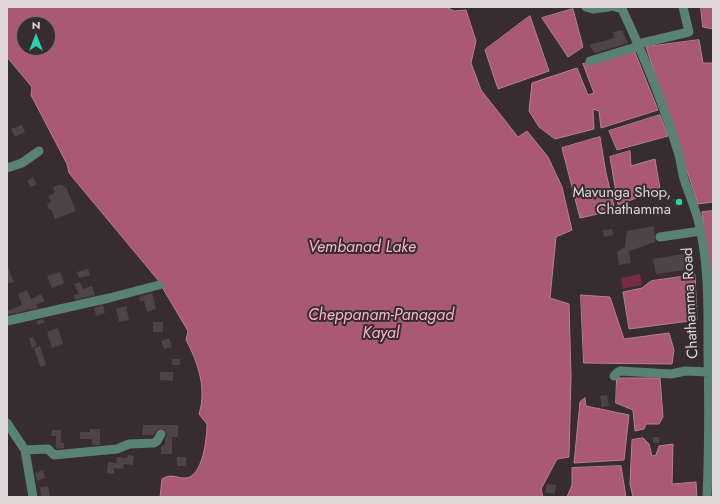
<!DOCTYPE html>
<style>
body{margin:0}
#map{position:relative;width:720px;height:504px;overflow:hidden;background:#372c2f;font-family:Jost,sans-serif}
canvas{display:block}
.frame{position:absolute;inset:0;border:8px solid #ded7d8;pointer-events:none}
.north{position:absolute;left:16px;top:16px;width:40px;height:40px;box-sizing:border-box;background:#372c2f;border:1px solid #7a7073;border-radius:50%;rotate:0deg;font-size:11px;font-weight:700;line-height:16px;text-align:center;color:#ded7d8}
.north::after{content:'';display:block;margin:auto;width:14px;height:18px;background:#26d5ae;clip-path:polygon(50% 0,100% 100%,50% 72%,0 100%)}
</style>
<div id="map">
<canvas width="720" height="504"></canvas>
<div class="frame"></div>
<div class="north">N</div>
</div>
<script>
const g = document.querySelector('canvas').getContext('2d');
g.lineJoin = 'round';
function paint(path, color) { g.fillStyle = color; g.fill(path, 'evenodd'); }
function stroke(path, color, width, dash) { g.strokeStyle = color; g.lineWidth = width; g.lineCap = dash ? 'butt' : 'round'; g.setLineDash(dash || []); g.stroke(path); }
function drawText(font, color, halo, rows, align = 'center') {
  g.font = font + ' Jost,sans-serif'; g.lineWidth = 4; g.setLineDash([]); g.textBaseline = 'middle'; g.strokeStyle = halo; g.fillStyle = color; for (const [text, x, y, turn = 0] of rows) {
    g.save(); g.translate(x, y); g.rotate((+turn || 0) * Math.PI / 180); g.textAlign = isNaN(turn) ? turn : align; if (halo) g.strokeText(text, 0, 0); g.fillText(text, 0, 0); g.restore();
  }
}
const green = new Path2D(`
 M 640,274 L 642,285 L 623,289 L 621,278 Z`);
const water = new Path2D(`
 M 7,7 L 446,7 L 454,11 L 466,10 L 476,41 L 471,63 L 481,90 L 518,137 L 527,131 L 548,157 L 562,187 L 572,230 L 556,237 L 550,298 L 569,304 L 571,377 L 569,457 L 557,459 L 541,489 L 543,497 L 160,497 L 162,479 C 172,473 175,478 185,478 C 203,478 207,437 207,424 L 199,414 C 207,389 198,362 186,340 L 188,331 L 158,280 L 69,173 L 67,164 L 31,95 L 32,87 L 7,57 ZM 24,24 L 48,24 L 48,48 L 24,48 Z
 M 701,7 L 713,7 L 713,29 L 703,27 Z
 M 573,9 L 583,47 L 568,57 L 542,18 Z
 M 530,16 L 549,71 L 498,89 L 485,50 Z
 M 699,40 L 703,63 L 713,63 L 713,202 L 698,204 L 646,47 Z
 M 634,50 L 658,110 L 601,128 L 599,111 L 593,109 L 594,129 L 555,139 L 539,127 L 529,111 L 532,83 L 577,68 L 588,95 L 594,93 L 583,64 Z
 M 660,115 L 668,136 L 617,150 L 609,131 Z
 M 600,137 L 606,173 L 615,210 L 580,218 L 562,148 Z
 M 630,151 L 631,166 L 655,159 L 660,189 L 618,205 L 610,157 Z
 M 713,211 L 713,314 L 712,314 L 702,212 Z
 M 695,275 L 697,320 L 629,329 L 623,292 L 642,288 L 651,281 Z
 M 581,295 L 610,297 L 624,339 L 669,333 L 674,350 L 672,364 L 584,363 Z
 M 617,378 L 660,378 L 663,417 L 659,424 L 646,424 L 644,429 L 635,431 L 633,410 L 616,403 Z
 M 585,398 L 586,406 L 629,415 L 624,460 L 574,463 L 580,402 Z
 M 643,438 L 649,444 L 652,456 L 656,455 L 659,446 L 673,444 L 672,484 L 696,482 L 697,497 L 633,497 L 630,484 L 632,440 Z
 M 621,466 L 626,497 L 567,497 L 572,485 L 572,468 Z`);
const building = new Path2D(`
 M 622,30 L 628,43 L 595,53 L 589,45 L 614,38 L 613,32 Z
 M 22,125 L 25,132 L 15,137 L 11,129 Z
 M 33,177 L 37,184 L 31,187 L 27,181 Z
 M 59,185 L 63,185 L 64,188 L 66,187 L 76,211 L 55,219 L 51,209 L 49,210 L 47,204 L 51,202 L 48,196 L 55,193 L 53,187 Z
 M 682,198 L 684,205 L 675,207 L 673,199 Z
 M 654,226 L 655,242 L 629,251 L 631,263 L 619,265 L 617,252 L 625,247 L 627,231 Z
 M 612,229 L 613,235 L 604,237 L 603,230 Z
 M 684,254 L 687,270 L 656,274 L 653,259 Z
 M 7,265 L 14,282 L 7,284 Z
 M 88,269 L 90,275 L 79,278 L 77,272 Z
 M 60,272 L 64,283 L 52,288 L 47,276 Z
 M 80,282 L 83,289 L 92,286 L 95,295 L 75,300 L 74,295 L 79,294 L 74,284 Z
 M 27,290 L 31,299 L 41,294 L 45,301 L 36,305 L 38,308 L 7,315 L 7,311 L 22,305 L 18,294 Z
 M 152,293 L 156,309 L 147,312 L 144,301 L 140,301 L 139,297 Z
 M 103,305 L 105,313 L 96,316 L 94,308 Z
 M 126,306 L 129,320 L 119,322 L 116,309 Z
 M 43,319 L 45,322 L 38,325 L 36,321 Z
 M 153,322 L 163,322 L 163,332 L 153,332 Z
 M 58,328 L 63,344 L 52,348 L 47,332 Z
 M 33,337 L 37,345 L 32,348 L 29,338 Z
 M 169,338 L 172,347 L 164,349 L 161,341 Z
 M 40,346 L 46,365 L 40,367 L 34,348 Z
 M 172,359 L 180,359 L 180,365 L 172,365 Z
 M 160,372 L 173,372 L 173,381 L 160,380 Z
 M 607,395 L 609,406 L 602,407 L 600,396 Z
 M 143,425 L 178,425 L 178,437 L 172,437 L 172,454 L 161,454 L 161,446 L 165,445 L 165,440 L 167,434 L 164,429 L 158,429 L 153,435 L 142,435 Z
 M 90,429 L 100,429 L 100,445 L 92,445 L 92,439 L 80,439 L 80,432 L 90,432 Z
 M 52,430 L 61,430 L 61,443 L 64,443 L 64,448 L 56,449 L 56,436 L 51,436 Z
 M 653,437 L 659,437 L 659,443 L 653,443 Z
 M 128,455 L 134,456 L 133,465 L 124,464 L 123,469 L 114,468 L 114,474 L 107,473 L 108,462 L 116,463 L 117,457 L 127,458 Z
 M 177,457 L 186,457 L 186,466 L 177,466 Z
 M 43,470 L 45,478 L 37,481 L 35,473 Z
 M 547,484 L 556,485 L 555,494 L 545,492 Z
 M 48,486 L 50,496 L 41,497 L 40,487 Z`);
const minor = new Path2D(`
 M 586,7 L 593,9 L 609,7
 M 615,7 L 622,9 C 644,56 664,105 679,155 C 681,163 682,171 684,179 C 689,195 697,211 700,228 C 709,268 708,310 708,352 C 709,400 709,449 707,497
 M 638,44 L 689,32 L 683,7
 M 590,61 L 639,46
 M 7,168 L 22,163 L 39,151
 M 660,237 L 701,231
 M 7,321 L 109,298 L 159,285
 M 614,376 L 618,372 L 620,371 L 671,374 L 685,371 L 709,372
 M 7,423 L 25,450 L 33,497
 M 25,450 L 48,449 L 54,455 L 117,449 L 129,444 L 154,443 L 157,441 L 161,434`);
const markers = [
 [679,202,4,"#26d5ae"]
];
const poiNames = [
 ["Mavunga Shop,",671,193],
 ["Chathamma",671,210]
];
const streetNames = [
 ["Chathamma Road",691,303,-93]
];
const waterNames = [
 ["Vembanad Lake",362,248],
 ["Cheppanam-Panagad",381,316],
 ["Kayal",381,334]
];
paint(green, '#762c47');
paint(water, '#a95973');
stroke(water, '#b97f91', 1);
paint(building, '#4e4346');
stroke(minor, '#598174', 9);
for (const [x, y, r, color] of markers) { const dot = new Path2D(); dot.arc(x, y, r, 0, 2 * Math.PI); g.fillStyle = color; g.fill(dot); stroke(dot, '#372c2f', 1.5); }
drawText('15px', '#ded7d8', '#372c2f', poiNames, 'right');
drawText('15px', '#ded7d8', '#372c2f', streetNames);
drawText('italic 16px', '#fab6c9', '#372c2f', waterNames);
</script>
